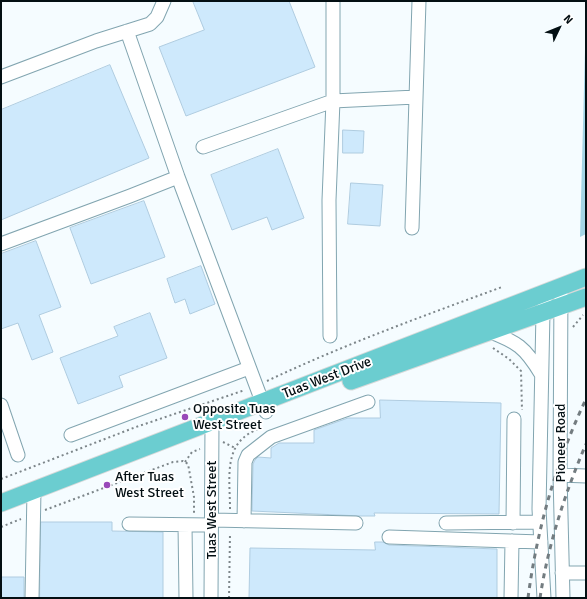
<!DOCTYPE html>
<style>
body{margin:0}
#map{position:relative;width:587px;height:599px;overflow:hidden;background:#f5fcff;font-family:Signika,sans-serif}
canvas{display:block}
.frame{position:absolute;inset:0;border:2px solid #030f13;pointer-events:none}
.north{position:absolute;left:539px;top:8px;width:40px;height:40px;-webkit-text-stroke:3px #fff;paint-order:stroke;rotate:47deg;font-size:11px;font-weight:700;line-height:16px;text-align:center;color:#030f13}
.north::after{content:'';display:block;margin:auto;width:14px;height:18px;background:#030f13;clip-path:polygon(50% 0,100% 100%,50% 72%,0 100%)}
</style>
<div id="map">
<canvas width="587" height="599"></canvas>
<div class="frame"></div>
<div class="north">N</div>
</div>
<script>
const g = document.querySelector('canvas').getContext('2d');
g.lineJoin = 'round';
function paint(path, color) { g.fillStyle = color; g.fill(path, 'evenodd'); }
function stroke(path, color, width, dash) { g.strokeStyle = color; g.lineWidth = width; g.lineCap = dash ? 'butt' : 'round'; g.setLineDash(dash || []); g.stroke(path); }
function drawText(font, color, halo, rows, align = 'center') {
  g.font = font + ' Signika,sans-serif'; g.lineWidth = 4; g.setLineDash([]); g.textBaseline = 'middle'; g.strokeStyle = halo; g.fillStyle = color; for (const [text, x, y, turn = 0] of rows) {
    g.save(); g.translate(x, y); g.rotate((+turn || 0) * Math.PI / 180); g.textAlign = isNaN(turn) ? turn : align; if (halo) g.strokeText(text, 0, 0); g.fillText(text, 0, 0); g.restore();
  }
}
const green = new Path2D(`
 M 586,12 L 586,234 L 580,237 Z`);
const building = new Path2D(`
 M 193,1 L 289,1 L 315,67 L 186,116 L 159,47 L 204,30 Z
 M 110,65 L 149,158 L 1,220 L 1,110 Z
 M 343,130 L 364,131 L 363,153 L 343,153 Z
 M 278,149 L 304,218 L 272,230 L 267,217 L 232,230 L 211,175 Z
 M 351,183 L 383,185 L 380,226 L 348,224 Z
 M 144,201 L 165,257 L 91,284 L 70,228 Z
 M 36,241 L 61,307 L 39,315 L 53,352 L 32,360 L 18,323 L 1,329 L 1,254 Z
 M 201,266 L 215,304 L 190,314 L 185,299 L 175,303 L 167,279 Z
 M 150,313 L 167,358 L 119,376 L 123,387 L 78,404 L 60,358 L 118,336 L 114,327 Z
 M 380,400 L 501,403 L 499,514 L 374,513 L 375,516 L 360,516 L 252,511 L 253,464 L 255,460 L 258,457 L 271,458 L 271,448 L 279,443 L 314,443 L 314,430 L 348,418 L 380,418 Z
 M 41,522 L 112,522 L 112,531 L 163,532 L 163,598 L 40,598 Z
 M 375,542 L 383,542 L 389,545 L 497,549 L 497,598 L 249,598 L 250,548 L 375,550 Z
 M 1,577 L 24,577 L 24,598 L 1,598 Z`);
const path = new Path2D(`
 M 573,327 L 583,315
 M 493,348 L 509,359 L 521,371 L 522,410
 M 267,381 C 343,345 423,316 502,287
 M 223,442 L 235,448
 M 185,462 L 192,452 L 200,449
 M 1,479 L 136,427 L 245,390
 M 230,509 C 230,476 222,441 261,428
 M 45,510 L 173,462 L 183,461 L 188,464 L 194,497 L 194,513
 M 1,527 L 21,519
 M 229,598 L 230,533`);
const minor = new Path2D(`
 M 127,31 L 178,177 L 266,412
 M 1,77 L 96,41 L 150,24 L 157,17 L 164,1
 M 203,147 L 333,101 L 416,97
 M 412,228 L 419,1
 M 1,244 L 130,196 L 178,177
 M 561,287 L 560,475 L 563,598
 M 488,331 C 517,342 525,347 541,374
 M 330,336 L 329,200 L 333,101 L 333,1
 M 1,405 L 18,455
 M 71,435 L 249,368
 M 560,475 L 586,476
 M 212,520 L 356,523
 M 244,521 L 245,462 L 248,455 L 271,437 L 368,402
 M 446,523 L 539,522
 M 513,523 L 514,419
 M 129,524 L 212,525
 M 185,525 L 186,598
 M 389,537 L 541,542
 M 562,573 L 586,573
 M 32,598 L 34,490
 M 211,598 L 212,422
 M 511,598 L 512,541
 M 544,598 L 539,509 L 543,312 L 546,293`);
const major = new Path2D(`
 M 351,381 L 586,297
 M 1,503 L 586,277`);
const rail = new Path2D(`
 M 528,598 C 537,529 556,462 586,399
 M 540,598 C 548,545 565,493 586,444`);
const markers = [
 [185,417,4,"#9949b9"],
 [107,485,4,"#9949b9"]
];
const streetNames = [
 ["Tuas West Drive",327,378,-21],
 ["Pioneer Road",561,443,-90],
 ["Tuas West Street",212,510,-90]
];
const poiNames = [
 ["Opposite Tuas",193,409],
 ["West Street",193,425],
 ["After Tuas",115,477],
 ["West Street",115,493]
];
paint(green, '#a3d5e5');
paint(building, '#cee9fc');
stroke(building, '#afcce0', 1);
stroke(minor, '#82a5b0', 15);
stroke(major, '#d7d9d9', 19);
stroke(path, '#7d868a', 2, [2, 3]);
stroke(minor, '#fff', 13);
stroke(major, '#6bcdd0', 17);
stroke(rail, '#737c80', 3, [5, 5]);
for (const [x, y, r, color] of markers) { const dot = new Path2D(); dot.arc(x, y, r, 0, 2 * Math.PI); g.fillStyle = color; g.fill(dot); stroke(dot, '#fff', 1.5); }
drawText('14px', '#030f13', '#fff', streetNames);
drawText('14px', '#030f13', '#fff', poiNames, 'left');
</script>
